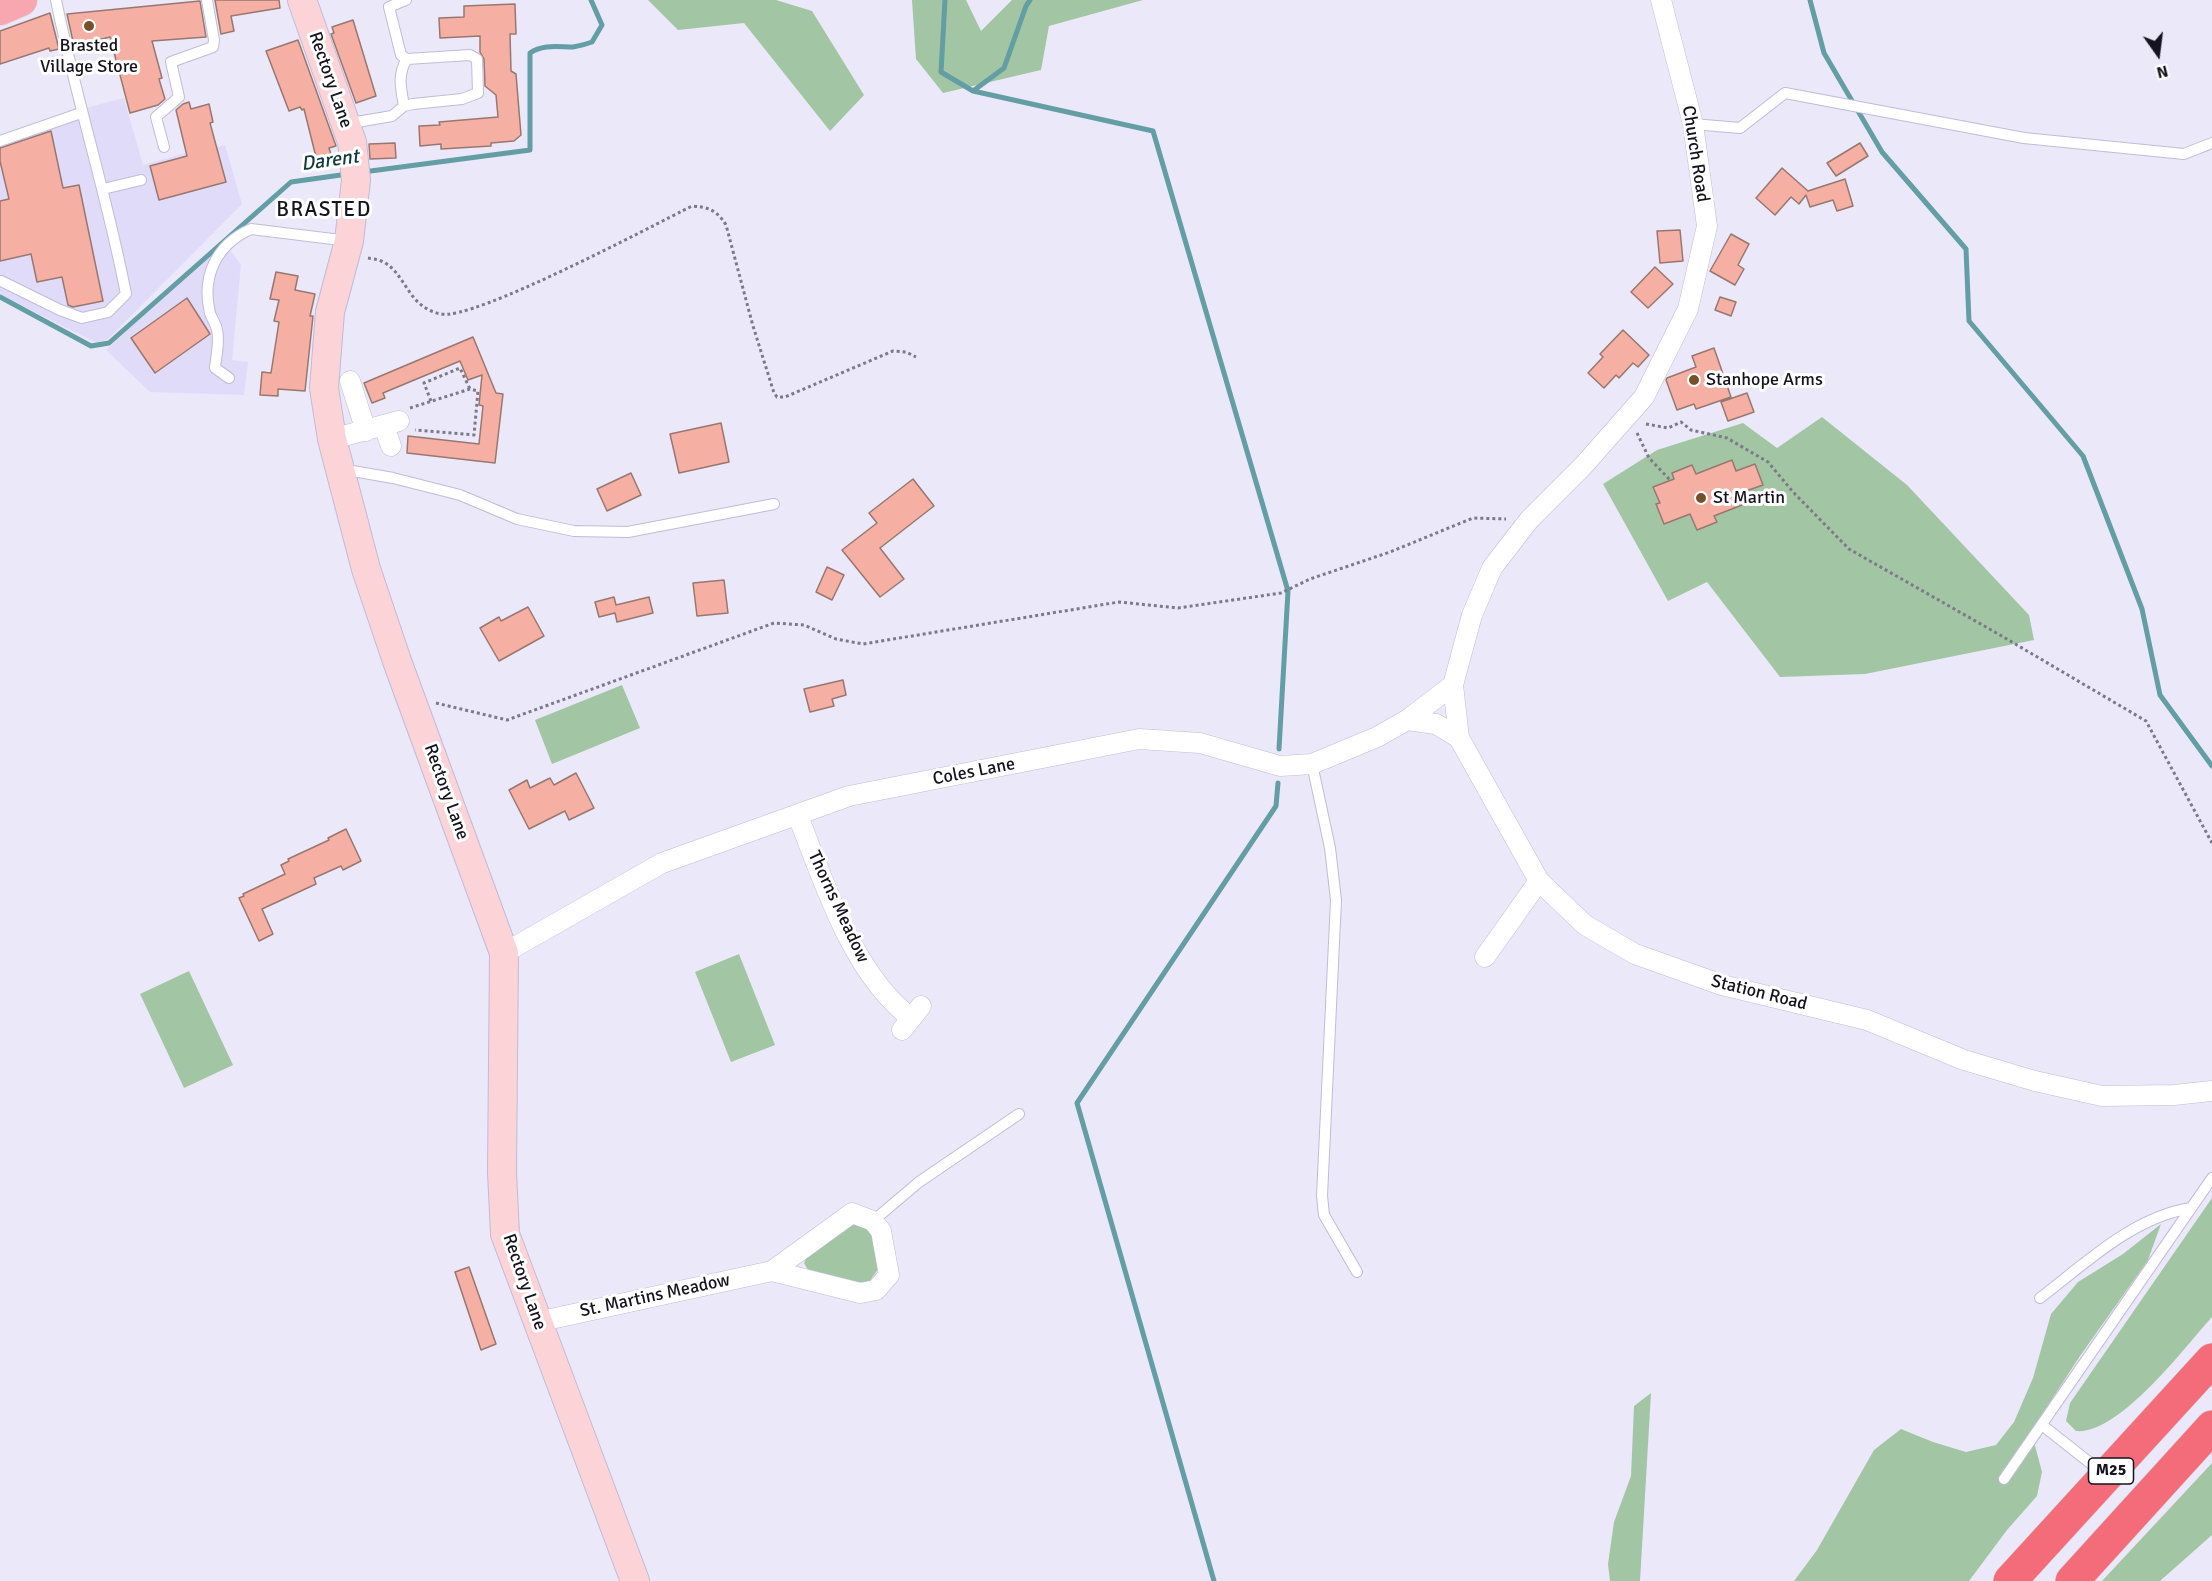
<!DOCTYPE html>
<style>
body{margin:0}
#map{position:relative;width:2212px;height:1581px;overflow:hidden;background:#ebe8fa;font-family:Signika,sans-serif}
canvas{display:block}
.north{position:absolute;left:2128px;top:24px;width:60px;height:60px;-webkit-text-stroke:4px #fff;paint-order:stroke;rotate:166deg;font-size:16px;font-weight:700;line-height:24px;text-align:center;color:#15131d}
.north::after{content:'';display:block;margin:auto;width:21px;height:27px;background:#15131d;clip-path:polygon(50% 0,100% 100%,50% 72%,0 100%)}
</style>
<div id="map">
<canvas width="2212" height="1581"></canvas>
<div class="north">N</div>
</div>
<script>
const g = document.querySelector('canvas').getContext('2d');
g.lineJoin = 'round';
function paint(path, color) { g.fillStyle = color; g.fill(path, 'evenodd'); }
function stroke(path, color, width, dash) { g.strokeStyle = color; g.lineWidth = width; g.lineCap = dash ? 'butt' : 'round'; g.setLineDash(dash || []); g.stroke(path); }
function drawText(font, color, halo, rows, align = 'center') {
  g.font = font + ' Signika,sans-serif'; g.lineWidth = 6; g.setLineDash([]); g.textBaseline = 'middle'; g.strokeStyle = halo; g.fillStyle = color; for (const [text, x, y, turn = 0] of rows) {
    g.save(); g.translate(x, y); g.rotate((+turn || 0) * Math.PI / 180); g.textAlign = isNaN(turn) ? turn : align; if (halo) g.strokeText(text, 0, 0); g.fillText(text, 0, 0); g.restore();
  }
}
const built = new Path2D(`
 M 124,98 L 143,165 L 196,150 L 198,152 L 225,145 L 242,204 L 108,339 L 97,343 L 0,295 L 0,138 L 74,111 Z
 M 223,240 L 241,265 L 232,360 L 248,362 L 244,395 L 150,392 L 106,350 Z`);
const green = new Path2D(`
 M 648,0 L 776,0 L 812,11 L 864,95 L 830,131 L 744,23 L 678,30 Z
 M 912,0 L 966,0 L 981,31 L 1012,0 L 1143,0 L 1049,26 L 1041,70 L 943,93 L 916,59 Z
 M 1822,417 L 1907,485 L 2029,615 L 2034,640 L 1865,674 L 1780,677 L 1707,582 L 1668,601 L 1603,484 L 1657,450 L 1743,423 L 1777,448 Z
 M 622,685 L 640,728 L 552,764 L 535,720 Z
 M 739,954 L 775,1045 L 731,1062 L 695,972 Z
 M 189,971 L 233,1065 L 184,1088 L 140,994 Z
 M 2212,1198 L 2212,1317 C 2184,1348 2119,1435 2076,1431 L 2066,1421 L 2070,1403 Z
 M 856,1223 L 863,1224 L 873,1234 L 879,1268 L 869,1282 L 858,1285 L 808,1270 L 804,1263 L 806,1259 L 844,1228 Z
 M 2161,1224 L 2148,1260 L 2080,1356 L 2039,1419 L 2034,1442 L 2042,1472 L 2037,1496 L 2007,1530 L 1969,1581 L 1794,1581 L 1817,1550 L 1874,1450 L 1901,1429 L 1933,1442 L 1966,1452 L 1996,1445 L 2014,1422 L 2033,1378 L 2051,1314 L 2078,1282 L 2123,1254 Z
 M 1651,1393 L 1640,1581 L 1610,1581 L 1608,1564 L 1614,1522 L 1631,1476 L 1634,1406 Z
 M 2212,1463 L 2212,1535 L 2160,1581 L 2102,1581 Z`);
const stream = new Path2D(`
 M 945,0 L 941,72 L 973,91 L 1004,68 L 1026,6 L 1030,0
 M 1810,0 L 1824,53 L 1882,152 L 1966,249 L 1969,321 L 2083,456 L 2142,609 L 2160,695 L 2212,766
 M 973,91 L 1153,131 L 1288,591 L 1279,749
 M 363,172 L 530,150 L 530,53 C 543,44 558,47 573,47 C 579,46 586,44 592,42 L 602,25 L 591,0
 M 0,297 L 91,346 L 109,343 L 291,182 L 348,174
 M 1214,1581 L 1077,1103 L 1276,806 L 1278,783`);
const building = new Path2D(`
 M 215,0 L 279,0 L 280,8 L 231,16 L 234,31 L 221,34 Z
 M 200,1 L 206,37 L 152,41 L 162,78 L 159,79 L 165,99 L 158,105 L 130,113 L 110,37 L 74,46 L 67,14 Z
 M 515,4 L 516,34 L 510,34 L 511,71 L 516,74 L 521,135 L 514,141 L 491,143 L 491,146 L 441,149 L 441,144 L 420,146 L 419,126 L 440,125 L 439,122 L 498,117 L 496,95 L 485,86 L 484,59 L 480,52 L 480,36 L 440,38 L 439,18 L 464,17 L 464,6 Z
 M 50,13 L 59,49 L 50,51 L 49,48 L 0,64 L 0,31 Z
 M 353,20 L 376,96 L 356,103 L 331,34 L 334,33 L 332,27 Z
 M 298,40 L 336,146 L 329,148 L 332,158 L 317,161 L 304,109 L 302,110 L 300,107 L 289,111 L 266,51 Z
 M 189,102 L 191,109 L 209,104 L 213,122 L 210,123 L 226,182 L 159,200 L 150,166 L 187,156 L 176,110 L 183,104 Z
 M 51,131 L 63,188 L 79,185 L 103,301 L 73,307 L 68,305 L 62,277 L 37,282 L 31,254 L 0,261 L 0,201 L 9,199 L 0,161 L 0,148 Z
 M 395,143 L 396,158 L 370,159 L 369,144 Z
 M 1860,143 L 1868,156 L 1836,176 L 1827,163 Z
 M 1782,168 L 1808,191 L 1845,179 L 1853,206 L 1837,211 L 1833,200 L 1810,207 L 1806,195 L 1799,204 L 1791,197 L 1775,215 L 1756,198 Z
 M 1680,230 L 1683,261 L 1660,263 L 1657,231 Z
 M 1731,234 L 1749,244 L 1738,265 L 1744,269 L 1735,285 L 1710,271 Z
 M 1655,267 L 1673,284 L 1648,308 L 1631,292 Z
 M 276,272 L 298,276 L 295,290 L 315,294 L 310,316 L 313,316 L 305,391 L 278,389 L 278,396 L 260,395 L 262,372 L 271,373 L 279,322 L 274,321 L 279,300 L 270,299 Z
 M 1720,297 L 1736,302 L 1731,316 L 1715,310 Z
 M 187,298 L 210,334 L 155,373 L 131,338 Z
 M 1623,330 L 1649,355 L 1638,367 L 1633,363 L 1619,378 L 1616,375 L 1604,388 L 1588,373 L 1603,357 L 1600,354 Z
 M 473,337 L 496,393 L 503,394 L 495,463 L 407,453 L 408,436 L 479,444 L 483,406 L 479,405 L 482,375 L 468,380 L 460,361 L 383,393 L 385,398 L 372,403 L 364,383 Z
 M 1714,348 L 1731,397 L 1696,409 L 1694,404 L 1677,410 L 1666,380 L 1667,378 L 1696,367 L 1692,356 Z
 M 1747,393 L 1754,412 L 1728,421 L 1721,402 Z
 M 721,423 L 729,462 L 679,473 L 670,434 Z
 M 1732,460 L 1736,471 L 1755,464 L 1763,485 L 1743,492 L 1747,503 L 1714,516 L 1717,522 L 1697,530 L 1690,514 L 1664,524 L 1656,504 L 1660,503 L 1653,487 L 1674,479 L 1672,473 L 1692,465 L 1696,474 Z
 M 631,473 L 641,495 L 607,511 L 597,489 Z
 M 913,479 L 934,506 L 880,548 L 904,579 L 880,597 L 842,550 L 877,523 L 869,513 Z
 M 827,567 L 844,575 L 832,600 L 816,592 Z
 M 724,580 L 728,613 L 697,616 L 693,583 Z
 M 614,597 L 616,605 L 649,597 L 653,613 L 617,622 L 615,613 L 599,617 L 595,602 Z
 M 528,607 L 544,636 L 499,661 L 480,628 L 499,617 L 501,621 Z
 M 843,680 L 846,695 L 832,699 L 834,706 L 810,712 L 804,689 Z
 M 576,773 L 594,808 L 569,820 L 565,811 L 529,829 L 509,790 L 527,780 L 530,788 L 550,778 L 554,785 Z
 M 346,829 L 361,861 L 343,870 L 341,866 L 314,878 L 316,884 L 262,909 L 273,934 L 259,941 L 239,898 L 244,896 L 243,894 L 285,874 L 281,865 L 289,861 L 288,859 L 329,840 L 328,838 Z
 M 469,1267 L 496,1344 L 481,1350 L 455,1272 Z`);
const path = new Path2D(`
 M 368,258 C 372,259 377,259 381,261 C 406,271 406,307 441,314 C 473,321 652,226 692,206 C 708,207 717,210 726,225 L 753,326 L 774,393 L 777,397 L 785,397 L 893,351 L 906,352 L 916,357
 M 431,401 L 424,383 L 460,368 L 470,389
 M 410,408 L 470,389 L 478,391 L 474,435 L 415,430
 M 1646,424 L 1668,428 L 1681,422 L 1691,430 L 1727,438 L 1768,462 L 1793,492 L 1849,549 L 2000,635 L 2146,721 L 2212,843
 M 1637,433 L 1649,458 L 1670,480
 M 436,703 L 507,720 L 774,623 L 804,625 L 836,639 L 863,644 L 1119,602 L 1178,608 L 1281,593 L 1310,579 L 1390,552 L 1473,518 L 1506,519`);
const lane = new Path2D(`
 M 404,106 C 401,89 397,74 407,59
 M 345,124 L 392,116 L 404,106 L 413,104 L 462,99 L 478,93 L 477,59 L 470,55 L 407,59 L 401,55 L 389,7 L 406,0
 M 1693,124 L 1740,128 L 1785,93 L 2024,138 L 2184,154 L 2212,143
 M 0,141 L 81,113
 M 164,147 L 156,117 L 179,97 L 171,62 L 213,47 L 214,40 L 207,0
 M 103,189 L 141,180
 M 1,281 L 60,310 L 82,318 L 108,312 L 126,294 C 107,195 76,99 56,0
 M 229,378 L 215,368 C 216,356 220,341 217,330 C 216,324 212,319 210,313 C 201,276 217,244 251,229 L 349,241
 M 341,469 L 393,478 L 460,495 L 517,519 L 574,531 L 628,532 L 774,504
 M 1312,764 L 1330,848 L 1336,900 L 1322,1196 L 1324,1215 L 1357,1272
 M 873,1221 L 919,1182 L 1019,1114
 M 2040,1298 C 2086,1263 2133,1217 2191,1208
 M 2042,1425 L 2104,1474
 M 2004,1479 L 2212,1178`);
const street = new Path2D(`
 M 1661,0 L 1693,124 L 1707,226 L 1688,309 L 1644,397 L 1583,466 L 1529,520 L 1492,568 L 1472,615 L 1453,685 L 1459,738 L 1539,881 L 1585,925 L 1635,954 L 1722,985 L 1867,1020 L 1964,1060 L 2035,1081 L 2102,1096 L 2174,1095 L 2212,1091
 M 350,381 L 366,431
 M 384,426 L 391,446
 M 332,439 L 399,421
 M 1407,720 L 1436,724 L 1459,738
 M 798,816 C 824,882 852,973 911,1018
 M 504,953 L 662,863 L 849,796 L 1139,739 L 1200,743 L 1280,766 L 1312,764 L 1377,737 L 1407,720 L 1453,685
 M 1485,957 L 1539,881
 M 902,1030 L 921,1006
 M 537,1322 L 772,1271 L 860,1293 L 876,1290 L 889,1275 L 881,1231 L 873,1221 L 852,1213 L 772,1271`);
const secondary = new Path2D(`
 M 302,0 L 352,142 L 356,180 L 349,241 L 330,312 L 324,388 L 332,439 L 366,569 L 397,661 L 504,953 L 502,1172 L 505,1234 L 635,1581`);
const primary = new Path2D(`
 M 0,9 L 21,0`);
const highway = new Path2D(`
 M 2010,1581 L 2212,1360
 M 2072,1581 L 2212,1427`);
const markers = [
 [89,26,6,"#74512a"],
 [1694,380,6,"#74512a"],
 [1701,498,6,"#74512a"]
];
const shields = [
 [2111,1471,45]
];
const shieldNames = [
 ["M25",2111,1471]
];
const poiNames = [
 ["Brasted",89,46,"center"],
 ["Village Store",89,67,"center"],
 ["Stanhope Arms",1706,380],
 ["St Martin",1713,498]
];
const streetNames = [
 ["Rectory Lane",330,80,71],
 ["Church Road",1695,154,81],
 ["Coles Lane",974,772,-11],
 ["Rectory Lane",446,792,70],
 ["Thorns Meadow",838,907,65],
 ["Station Road",1759,993,14],
 ["Rectory Lane",524,1282,71],
 ["St. Martins Meadow",655,1296,-12]
];
const waterNames = [
 ["Darent",330,161,-8]
];
const quarterNames = [
 ["BRASTED",324,210]
];
paint(built, '#e0dbf9');
paint(green, '#a2c6a3');
stroke(stream, '#629ea4', 5);
paint(building, '#f5b0a3');
stroke(building, '#987771', 1.5);
stroke(lane, '#c0bbd8', 12);
stroke(street, '#c0bbd8', 21);
stroke(secondary, '#c0bbd8', 30);
stroke(primary, '#d0d0d2', 33);
stroke(highway, '#d0d0d2', 34);
stroke(path, '#7c7a88', 3, [3, 3]);
stroke(lane, '#fff', 10);
stroke(street, '#fff', 20);
stroke(secondary, '#fcd3d7', 28);
stroke(primary, '#f8a6af', 32);
stroke(highway, '#f46b7a', 33);
for (const [x, y, r, color] of markers) { const dot = new Path2D(); dot.arc(x, y, r, 0, 2 * Math.PI); g.fillStyle = color; g.fill(dot); stroke(dot, '#fff', 2); }
for (const [x, y, w] of shields) { const box = new Path2D(); box.roundRect(x - w / 2, y - 13, w, 26, 4.5); g.fillStyle = '#fff'; g.fill(box); stroke(box, '#15131d', 1.5); }
drawText('bold 16px', '#15131d', null, shieldNames);
drawText('18px', '#15131d', '#fff', poiNames, 'left');
drawText('18px', '#15131d', '#fff', streetNames);
drawText('italic 20px', '#103a3c', '#fff', waterNames);
g.letterSpacing = '1.5px';
drawText('21px', '#15131d', '#fff', quarterNames);
g.letterSpacing = '0px';
</script>
